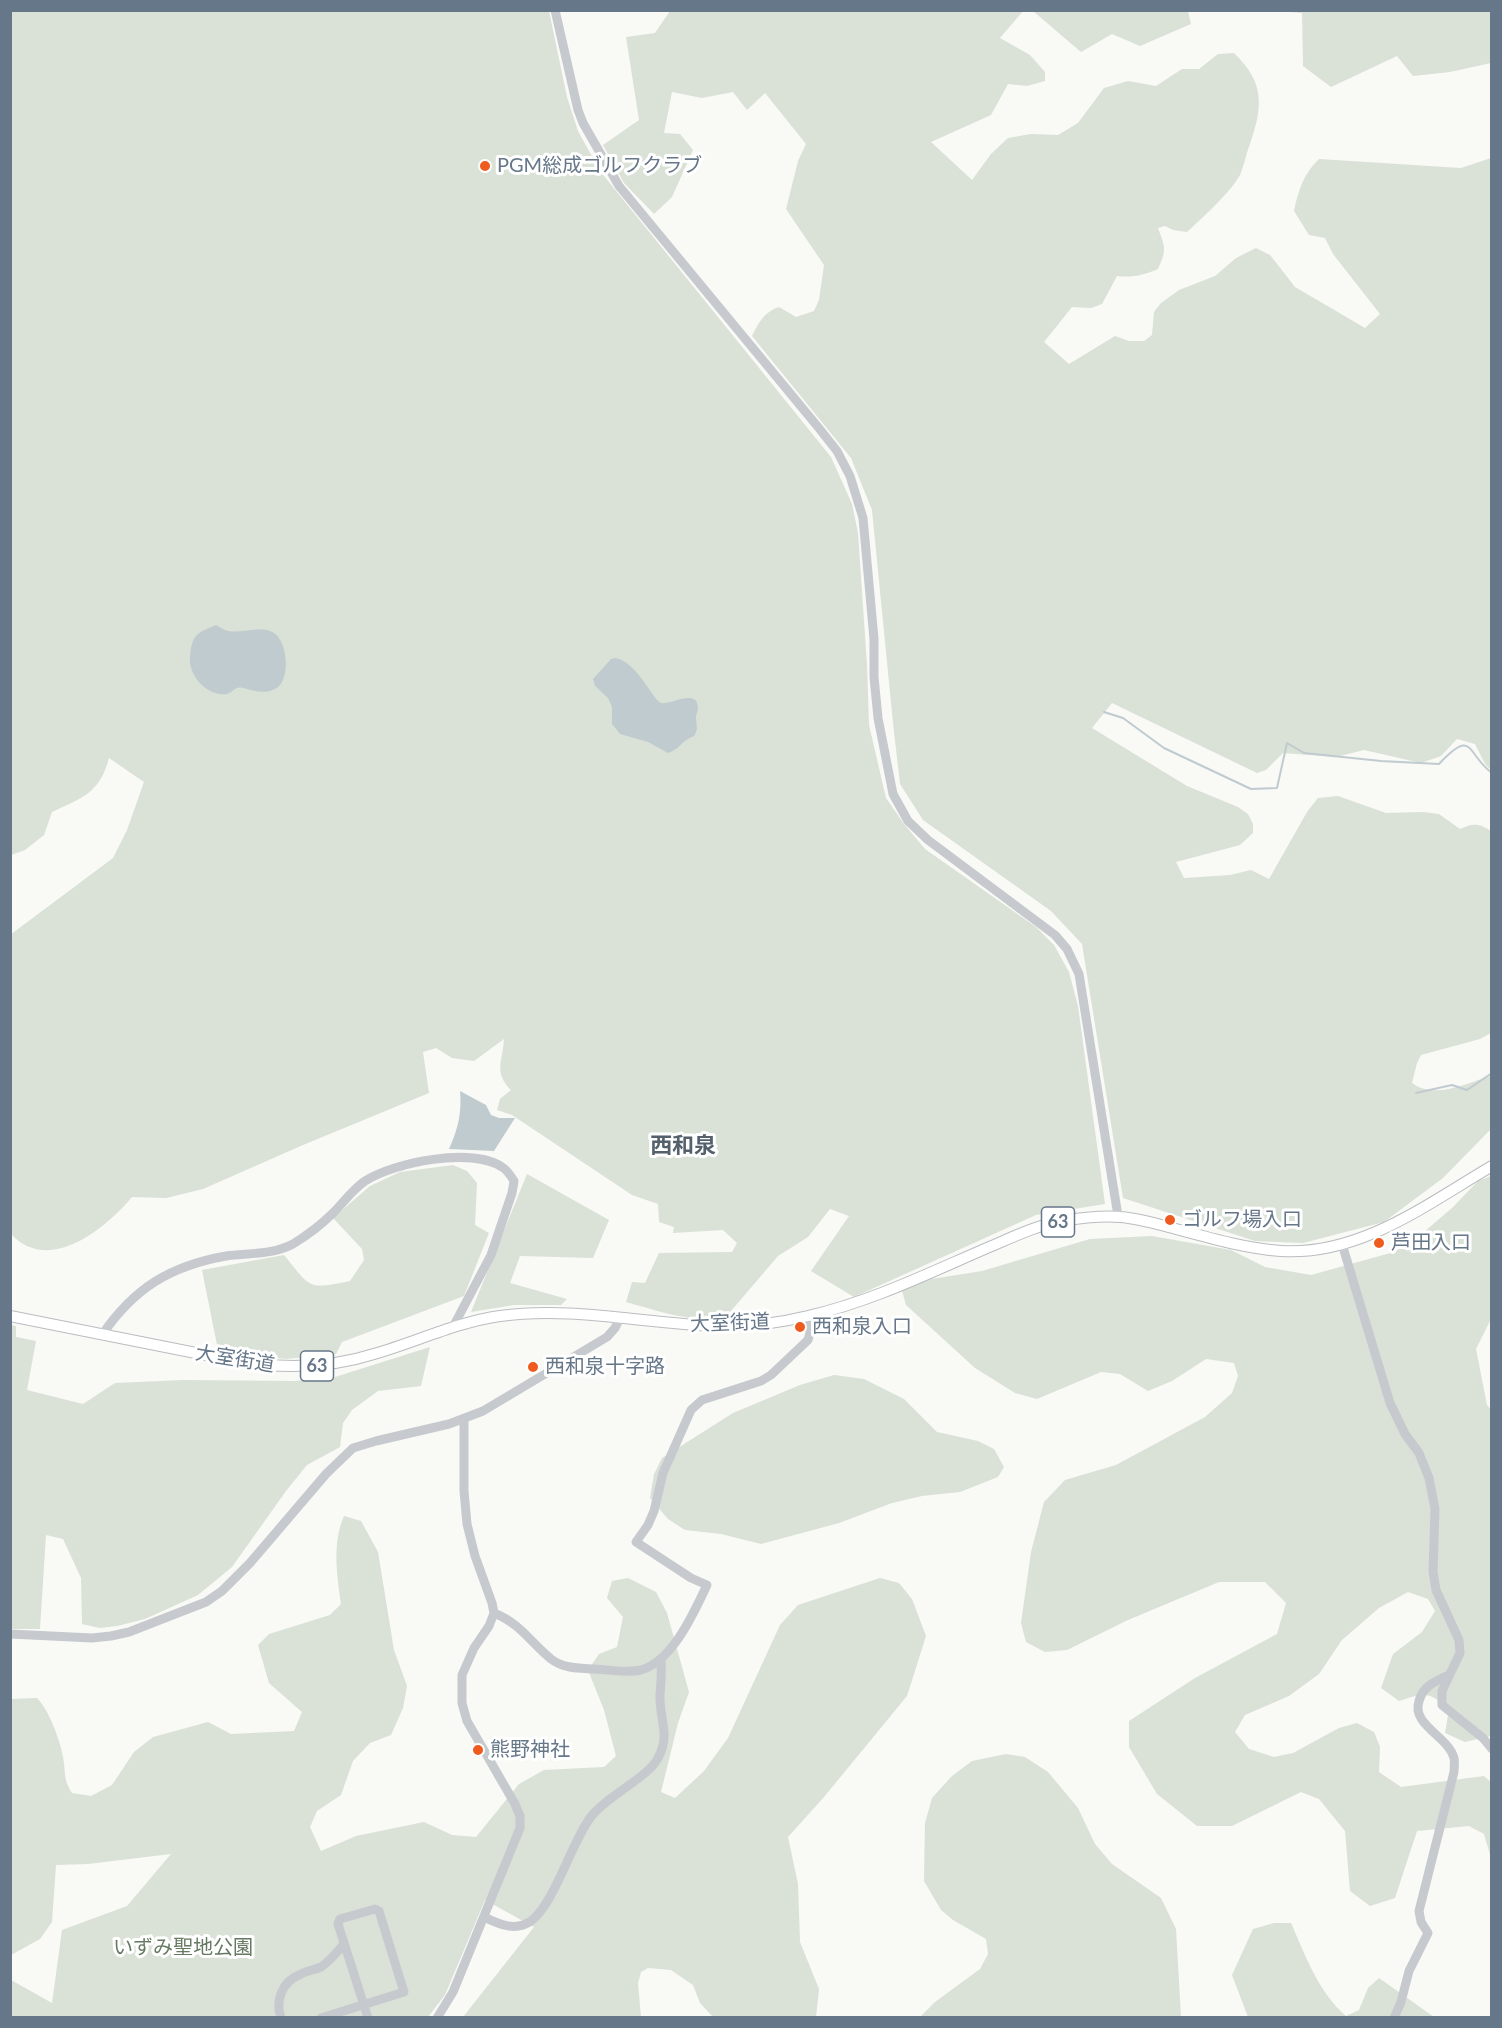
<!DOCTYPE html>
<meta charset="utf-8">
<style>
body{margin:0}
#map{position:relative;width:1502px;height:2028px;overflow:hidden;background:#f9f9f6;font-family:Lato,sans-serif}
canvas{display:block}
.frame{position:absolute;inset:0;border:12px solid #667789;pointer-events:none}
</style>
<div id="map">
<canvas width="1502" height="2028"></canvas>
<div class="frame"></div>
</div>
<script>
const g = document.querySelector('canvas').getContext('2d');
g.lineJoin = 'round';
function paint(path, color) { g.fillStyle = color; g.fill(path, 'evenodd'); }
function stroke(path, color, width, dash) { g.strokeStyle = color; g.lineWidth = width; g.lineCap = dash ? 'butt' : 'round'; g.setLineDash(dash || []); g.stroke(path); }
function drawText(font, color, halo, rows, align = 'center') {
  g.font = font + ' Lato,"Noto Sans JP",sans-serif'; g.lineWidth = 6; g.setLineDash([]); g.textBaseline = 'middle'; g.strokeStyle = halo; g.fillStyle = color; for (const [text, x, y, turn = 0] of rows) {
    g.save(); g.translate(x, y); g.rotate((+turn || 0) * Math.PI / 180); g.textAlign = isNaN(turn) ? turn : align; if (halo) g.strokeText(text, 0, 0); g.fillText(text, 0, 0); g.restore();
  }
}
const green = new Path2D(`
 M 11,11 L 549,11 L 567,97 L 578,131 L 600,171 L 831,457 L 852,504 L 858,533 L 867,665 L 869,725 L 886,798 L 904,824 L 925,849 L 1036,927 L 1054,945 L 1069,972 L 1078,1006 L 1105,1204 L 1036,1215 L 854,1297 L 811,1271 L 849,1216 L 830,1209 L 808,1237 L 778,1256 L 725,1318 C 692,1323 658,1311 626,1302 L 632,1282 L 645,1283 L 659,1253 L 732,1252 L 737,1243 L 723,1230 L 673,1233 L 674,1227 L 659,1222 L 658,1204 L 632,1195 L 512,1115 L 497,1110 L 500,1099 L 511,1090 C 493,1072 503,1061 504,1039 L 474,1061 L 452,1058 L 436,1048 L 423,1052 L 429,1093 L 303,1145 L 203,1189 L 166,1198 L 132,1197 C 105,1229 49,1275 11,1234 L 10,935 L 113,858 L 127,830 L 144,782 L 109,758 C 100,793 82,798 52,812 L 44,835 L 25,850 L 11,855 Z
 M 670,11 L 1023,11 L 1000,38 L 1030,55 L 1045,72 L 1045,81 L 1027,86 L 1008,84 L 991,115 L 931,142 L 972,180 L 991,154 L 1008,138 L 1031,134 L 1058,135 L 1078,123 L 1104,88 L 1128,81 L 1156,86 L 1182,69 L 1199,69 L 1218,54 L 1234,53 C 1265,83 1263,106 1250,144 C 1246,154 1244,166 1240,175 C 1231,192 1201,219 1187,232 L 1173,230 L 1165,226 L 1158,228 C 1165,247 1167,250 1158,269 C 1144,275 1132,278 1117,276 L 1102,304 L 1091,308 L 1072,307 L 1044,342 L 1069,364 L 1115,336 L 1129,341 L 1144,341 L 1152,335 L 1154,312 L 1161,303 L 1179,290 L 1215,276 L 1236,258 L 1256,248 L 1270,255 L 1295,287 L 1365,328 L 1380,314 L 1333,254 L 1325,238 L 1309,235 L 1294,211 C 1298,191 1304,173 1319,159 L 1461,168 L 1491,158 L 1491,770 L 1485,764 L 1475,744 L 1457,739 L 1441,756 L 1421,763 L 1364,750 L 1336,757 L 1283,753 L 1266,770 L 1257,773 L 1112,703 L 1092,728 L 1187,786 L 1238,807 L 1248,814 L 1253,824 L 1253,833 L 1240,845 L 1176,862 L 1184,878 L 1230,875 L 1251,870 L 1269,879 L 1307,812 L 1318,798 L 1338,796 L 1386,813 L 1423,812 L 1439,814 L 1460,829 C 1473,823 1479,823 1491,831 L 1491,1033 L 1480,1039 L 1421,1055 L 1417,1063 L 1412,1083 C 1436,1100 1466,1083 1491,1076 L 1491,1129 L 1443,1178 L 1384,1222 L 1303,1243 L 1255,1241 L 1123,1198 L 1082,944 L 1051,911 L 923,820 L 900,784 L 893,723 L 872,510 L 851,458 L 752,336 C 759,322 764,312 779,307 L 796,317 L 814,311 L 819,300 L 824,265 L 786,209 L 798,161 L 806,144 L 765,93 L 747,110 L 733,92 L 702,98 L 672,92 L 664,133 L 680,134 L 693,150 L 672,197 L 654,214 L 624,183 L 603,145 L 639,120 L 626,37 L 655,33 Z
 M 1033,11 L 1188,11 L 1191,24 L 1140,46 L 1112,34 L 1081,52 Z
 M 1278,11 L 1491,11 L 1491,63 L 1450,72 L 1413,76 L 1397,56 L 1331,87 L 1303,66 L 1302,13 Z
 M 453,1165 L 467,1171 L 477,1183 L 475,1225 L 489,1233 L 464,1296 L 342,1342 L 336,1354 L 286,1359 L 218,1350 L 202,1270 L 284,1255 C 311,1288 307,1290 350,1281 L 364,1260 L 362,1249 L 333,1218 L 370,1186 L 400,1172 Z
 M 527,1174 L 609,1220 L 593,1258 L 520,1256 L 510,1283 L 567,1299 L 561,1305 L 514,1305 L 471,1312 Z
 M 1491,1176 L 1491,1319 L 1476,1349 L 1487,1405 L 1492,1411 L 1491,1736 L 1465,1742 L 1445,1733 L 1449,1709 C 1427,1691 1426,1692 1399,1701 L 1381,1688 L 1393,1654 L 1422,1632 L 1435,1611 L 1428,1599 L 1408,1592 L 1379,1608 L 1342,1640 L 1319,1674 L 1289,1696 L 1245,1715 L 1235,1732 L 1249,1749 L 1274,1757 L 1293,1753 L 1339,1728 L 1357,1723 L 1374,1732 L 1380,1747 L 1379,1772 L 1401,1787 L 1484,1776 L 1491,1782 L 1491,1858 L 1484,1834 L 1469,1826 L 1417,1831 L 1395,1898 L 1370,1906 L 1350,1891 L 1345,1831 L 1319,1799 L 1301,1792 L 1232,1826 L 1197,1826 L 1157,1794 L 1129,1747 L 1129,1721 L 1195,1678 L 1277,1634 L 1286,1603 L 1265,1582 L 1219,1582 L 1128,1620 L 1067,1650 L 1045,1652 L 1026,1642 L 1021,1623 L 1031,1552 L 1044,1502 L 1065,1480 L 1116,1465 L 1205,1417 L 1232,1393 L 1238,1376 L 1234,1363 L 1206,1359 L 1172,1381 L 1148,1391 L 1120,1374 L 1101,1372 L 1037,1399 L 1015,1393 L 975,1368 L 906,1305 L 900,1284 L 982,1271 L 1090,1239 L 1152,1236 L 1231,1250 L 1265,1267 L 1311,1275 L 1394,1252 L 1418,1237 L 1452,1208 L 1478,1181 Z
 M 11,1325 L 16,1326 L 16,1337 L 36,1341 L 27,1390 L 83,1404 L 115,1383 L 183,1380 L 294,1381 L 335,1377 L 430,1347 L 421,1386 L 378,1391 L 352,1410 L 343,1423 L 340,1447 L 307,1465 L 286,1491 L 232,1567 L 198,1595 L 145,1619 L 117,1626 L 100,1628 L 82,1624 L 81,1578 L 63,1539 L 46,1535 L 40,1629 L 11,1629 Z
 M 834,1375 L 864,1379 L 904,1399 L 937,1432 L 978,1441 L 994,1449 L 1004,1467 L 998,1477 L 960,1492 L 922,1496 L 892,1503 L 839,1523 L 761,1544 L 721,1534 L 685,1530 L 668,1519 L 650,1498 L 654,1474 L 662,1458 L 733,1413 L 800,1385 Z
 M 344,1516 L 361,1521 L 378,1552 L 394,1650 L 407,1686 L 403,1708 L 391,1735 L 370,1743 L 353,1761 L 341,1795 L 317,1811 L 310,1827 L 321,1851 L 356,1836 L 424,1822 L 452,1835 L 476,1837 L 519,1784 L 544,1770 L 604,1767 L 616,1756 L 604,1710 L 588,1670 L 599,1654 L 617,1647 L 623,1617 L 607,1598 L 612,1581 L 628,1578 L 656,1592 L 667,1613 L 689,1692 L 678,1723 L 661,1792 L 675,1798 L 704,1771 L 728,1738 L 780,1625 L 798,1605 L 880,1578 L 899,1583 L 912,1599 L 926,1636 L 907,1696 L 824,1797 L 788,1837 L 798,1884 L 800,1942 L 819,1989 L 816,2017 L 713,2017 L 700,2003 L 693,1985 L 671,1970 L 648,1968 L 641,1972 L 638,1983 L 641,2017 L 463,2017 L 534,1927 L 485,1900 L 445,1995 L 428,2017 L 11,2017 L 11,1980 L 52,2003 L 62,1930 L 127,1906 L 171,1854 L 88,1864 L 56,1865 L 52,1922 L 40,1939 L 11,1955 L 11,1699 L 37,1698 C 49,1710 60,1740 63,1757 C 66,1773 63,1779 72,1793 L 91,1796 L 112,1785 L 134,1752 L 153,1737 L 208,1722 L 231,1734 L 294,1731 L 302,1712 L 269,1683 L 258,1645 L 269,1634 L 330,1615 L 341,1604 C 337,1575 332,1543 344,1516 Z
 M 1006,1754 L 1025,1757 L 1048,1772 L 1078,1808 L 1095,1844 L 1112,1864 L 1161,1898 L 1176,1929 L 1181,2017 L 920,2017 L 935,2002 L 980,1969 L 988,1954 L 986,1939 L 953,1920 L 941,1910 L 924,1881 L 925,1823 L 932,1798 L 952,1776 L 972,1761 Z
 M 1274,1923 L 1291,1923 C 1305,1955 1319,1993 1346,2016 L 1359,2010 L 1368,1988 L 1379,1978 L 1434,2017 L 1248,2017 L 1232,1975 L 1253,1929 Z`);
const water = new Path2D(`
 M 216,625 C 220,627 224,630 228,631 C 243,634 261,624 274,633 C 288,642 291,682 275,689 C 263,695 254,690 243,688 C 235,686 234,692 227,694 C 207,697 188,675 190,657 C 192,634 197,633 216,625 Z
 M 615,658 C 633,661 646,686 657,700 C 660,702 661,704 665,703 C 673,703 698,689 698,708 C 698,711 696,714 696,717 C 696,725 699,728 694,736 C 681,741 680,749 668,753 L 648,742 L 620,734 L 612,724 L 612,707 L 608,698 L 595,686 L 593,679 L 611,659 Z
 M 460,1091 L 486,1105 L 491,1115 L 499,1118 L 515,1118 L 494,1151 L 449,1149 C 458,1129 462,1113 460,1091 Z`);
const stream = new Path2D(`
 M 1104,712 L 1123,718 L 1164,748 L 1251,789 L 1277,788 L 1287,743 L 1304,753 L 1381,761 L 1439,764 C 1474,727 1466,754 1492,773
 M 1416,1093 L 1452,1085 L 1467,1090 L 1492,1073`);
const minor = new Path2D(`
 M 555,10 L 578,110 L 583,123 L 619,186 L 818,427 L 837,451 L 850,476 L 863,518 L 874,639 L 874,677 L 878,718 L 893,794 L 908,821 L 928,840 L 1055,935 L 1067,949 L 1079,974 L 1118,1216
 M 1342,1244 L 1390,1403 L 1405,1434 L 1419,1453 L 1429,1478 L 1435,1509 L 1433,1572 L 1436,1590 L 1459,1640 L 1460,1653 L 1442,1691 L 1442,1705 L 1483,1738 L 1492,1749
 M 102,1335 C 134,1288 170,1266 226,1256 C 248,1253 272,1255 293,1244 C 306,1236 322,1224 333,1213 C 344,1202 352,1190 365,1181 C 395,1162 471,1147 502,1167 C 507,1170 511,1176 514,1181 L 512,1193 L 491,1255 L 453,1327
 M 494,1613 C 521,1624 530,1642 551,1659 C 564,1669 580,1668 595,1669 C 609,1670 628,1673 641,1670 C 673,1661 694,1612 707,1585 L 691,1578 L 636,1542 L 648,1525 L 654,1511 L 663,1473 L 691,1410 L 702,1400 L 761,1381 L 771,1375 L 808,1340 L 810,1333 L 808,1316
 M 10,1634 L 92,1638 L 111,1636 L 129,1632 L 206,1602 L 222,1591 L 250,1563 L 326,1474 L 353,1448 L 376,1441 L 449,1424 L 483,1411 L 607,1337 L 615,1328 L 620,1318
 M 484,1917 C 499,1924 515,1932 531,1921 C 554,1904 571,1844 590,1818 C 606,1796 648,1778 658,1758 C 671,1734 659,1719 660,1695 C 661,1683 662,1672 661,1659
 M 281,2018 C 275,2001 282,1982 299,1975 C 306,1971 314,1970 321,1967 C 330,1961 337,1952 344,1944
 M 321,2018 L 404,1992 L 379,1911 L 375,1909 L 340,1919 L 338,1924 C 348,1955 358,1986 368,2018
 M 437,2018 L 453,1992 L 520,1828 L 520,1816 L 515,1804 L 467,1721 L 462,1703 L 462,1675 L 474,1648 L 489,1626 L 494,1613 L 492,1603 L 475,1556 L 467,1524 L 464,1491 L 464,1419
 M 1394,2018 L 1401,2002 L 1409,1971 L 1428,1933 L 1421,1922 L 1419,1911 L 1454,1772 C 1454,1768 1455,1762 1454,1758 C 1448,1736 1411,1725 1419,1701 C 1423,1686 1436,1681 1449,1675`);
const major = new Path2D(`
 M 10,1316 L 231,1360 C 279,1369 327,1369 374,1354 C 416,1342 457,1322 500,1316 C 573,1306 644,1324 717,1326 C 747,1327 779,1323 808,1316 C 870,1302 929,1273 987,1248 C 1011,1238 1035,1226 1061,1221 C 1080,1218 1101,1215 1120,1217 C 1135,1218 1150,1222 1165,1226 C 1203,1236 1242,1248 1281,1251 C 1360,1256 1427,1204 1492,1166`);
const markers = [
 [485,166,6,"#ef5a1f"],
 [1170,1220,6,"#ef5a1f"],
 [1379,1243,6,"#ef5a1f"],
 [800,1327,6,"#ef5a1f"],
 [533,1367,6,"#ef5a1f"],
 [478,1750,6,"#ef5a1f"]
];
const shields = [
 [1058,1222,33],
 [317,1366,33]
];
const shieldNames = [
 ["63",1058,1222],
 ["63",317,1366]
];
const poiNames = [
 ["PGM総成ゴルフクラブ",497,166],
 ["ゴルフ場入口",1182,1220],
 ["芦田入口",1391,1243],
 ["西和泉入口",812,1327],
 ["西和泉十字路",545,1367],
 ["熊野神社",490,1750]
];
const streetNames = [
 ["大室街道",730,1323,-2],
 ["大室街道",235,1359,9]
];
const parkNames = [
 ["いずみ聖地公園",183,1948]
];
const quarterNames = [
 ["西和泉",683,1146]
];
paint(green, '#dae1d7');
paint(water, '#c0cbd0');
stroke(stream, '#c0cbd0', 2);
stroke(major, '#b9bdc1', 12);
stroke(minor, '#c6cace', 9);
stroke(major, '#fff', 10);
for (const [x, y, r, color] of markers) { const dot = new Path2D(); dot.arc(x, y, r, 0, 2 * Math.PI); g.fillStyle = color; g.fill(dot); stroke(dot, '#fff', 2); }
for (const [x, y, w] of shields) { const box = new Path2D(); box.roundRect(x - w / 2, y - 15, w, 30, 4.5); g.fillStyle = '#fff'; g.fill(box); stroke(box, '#667789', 1.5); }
drawText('bold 18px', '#667789', null, shieldNames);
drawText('20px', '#667789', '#fff', poiNames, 'left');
drawText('20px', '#667789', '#fff', streetNames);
drawText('20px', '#657a61', '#fff', parkNames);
drawText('bold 22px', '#54616d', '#fff', quarterNames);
</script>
